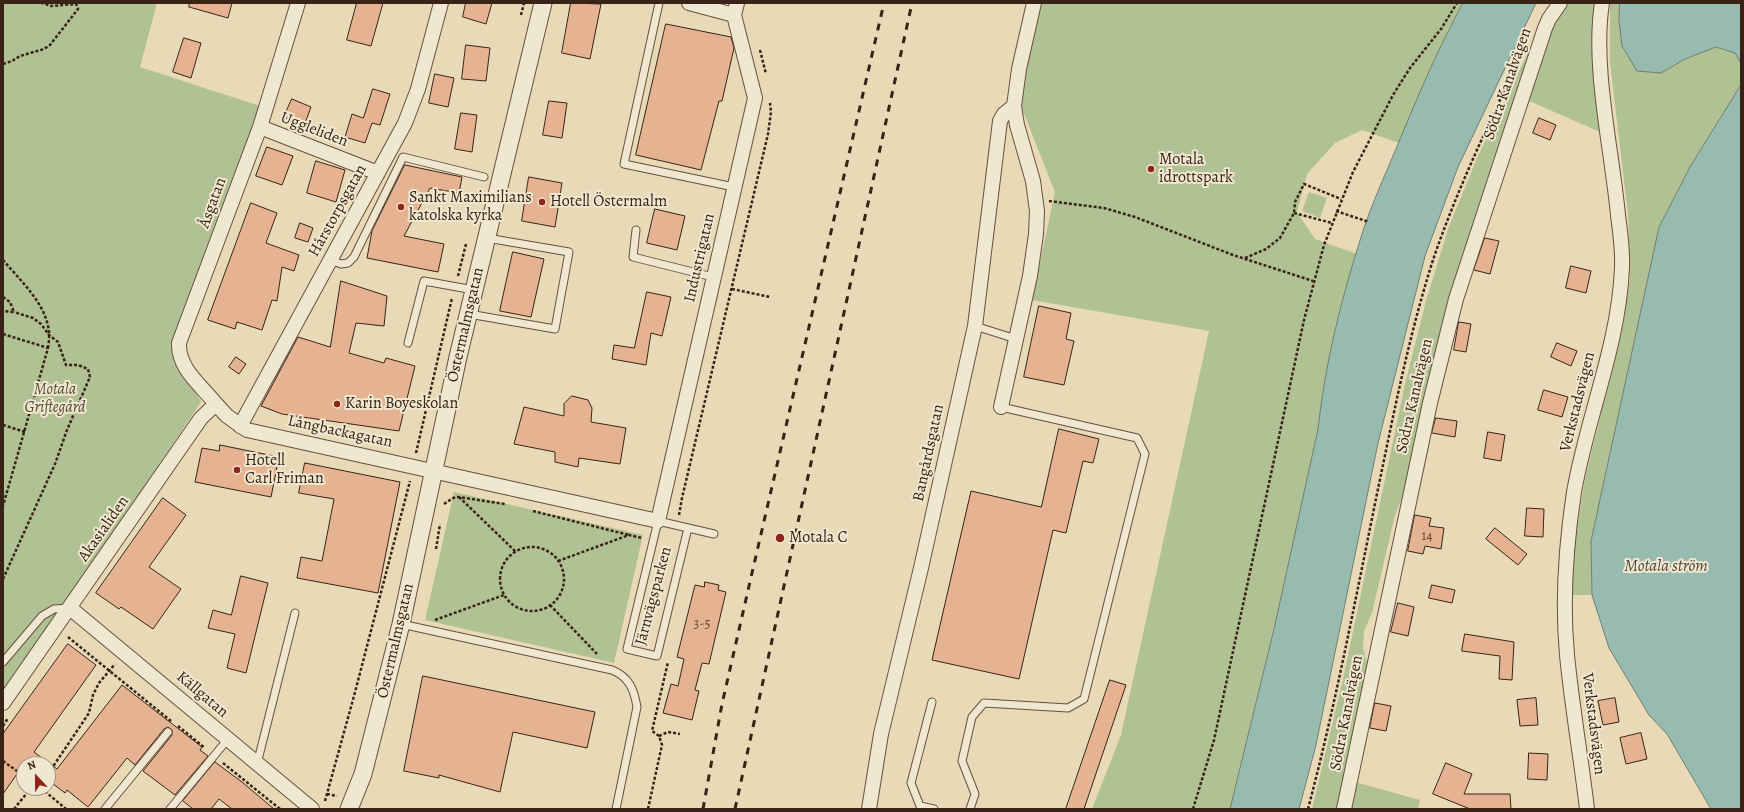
<!DOCTYPE html>
<meta charset="utf-8">
<style>
body{margin:0}
#map{position:relative;width:1744px;height:812px;overflow:hidden;background:#e8dab7;font-family:Alegreya,serif}
canvas{display:block}
.frame{position:absolute;inset:0;border:4px solid #382316;pointer-events:none}
.north{position:absolute;left:16px;top:756px;width:40px;height:40px;box-sizing:border-box;background:#f0e7d0;border:1px solid #a69986;border-radius:50%;rotate:338deg;font-size:11px;font-weight:700;line-height:16px;text-align:center;color:#382316}
.north::after{content:'';display:block;margin:auto;width:14px;height:18px;background:#8f2418;clip-path:polygon(50% 0,100% 100%,50% 72%,0 100%)}
</style>
<div id="map">
<canvas width="1744" height="812"></canvas>
<div class="frame"></div>
<div class="north">N</div>
</div>
<script>
const g = document.querySelector('canvas').getContext('2d');
g.lineJoin = 'round';
function paint(path, color) { g.fillStyle = color; g.fill(path, 'evenodd'); }
function stroke(path, color, width, dash) { g.strokeStyle = color; g.lineWidth = width; g.lineCap = dash ? 'butt' : 'round'; g.setLineDash(dash || []); g.stroke(path); }
function drawText(font, color, halo, rows, align = 'center') {
  g.font = font + ' Alegreya,serif'; g.lineWidth = 4; g.setLineDash([]); g.textBaseline = 'middle'; g.strokeStyle = halo; g.fillStyle = color; for (const [text, x, y, turn = 0] of rows) {
    g.save(); g.translate(x, y); g.rotate((+turn || 0) * Math.PI / 180); g.textAlign = isNaN(turn) ? turn : align; if (halo) g.strokeText(text, 0, 0); g.fillText(text, 0, 0); g.restore();
  }
}
const green = new Path2D(`
 M 3,3 L 157,3 L 140,67 L 266,108 L 205,267 L 182,364 L 201,402 L 3,696 Z
 M 1031,3 L 1463,3 L 1448,30 L 1399,143 L 1362,130 L 1335,143 L 1307,174 L 1297,212 L 1315,239 L 1357,254 C 1340,311 1325,369 1318,429 L 1274,629 L 1230,809 L 1092,809 L 1121,735 L 1209,331 L 1032,300 L 1055,192 L 1010,78 Z
 M 1567,3 L 1594,3 L 1593,74 L 1600,132 L 1527,100 L 1550,24 Z
 M 1610,3 L 1620,3 L 1619,21 L 1661,73 L 1685,59 L 1716,47 L 1736,53 L 1741,63 L 1741,85 L 1690,167 L 1659,227 L 1591,541 L 1592,595 L 1572,595 L 1575,543 L 1585,479 L 1624,320 L 1630,278 L 1628,214 L 1610,63 Z
 M 1536,36 L 1409,481 L 1395,515 L 1372,613 L 1364,631 L 1363,647 L 1368,668 L 1339,809 L 1312,809 L 1343,679 L 1405,384 L 1426,301 L 1448,229 L 1477,158 Z
 M 1309,192 L 1327,198 L 1320,218 L 1302,211 Z
 M 454,492 L 643,535 L 614,663 L 425,620 Z
 M 1355,782 L 1420,800 L 1418,809 L 1347,809 Z`);
const water = new Path2D(`
 M 1463,3 L 1536,3 L 1458,167 L 1425,256 L 1378,443 L 1316,745 L 1299,809 L 1230,809 L 1274,629 L 1318,429 C 1325,363 1342,296 1362,234 C 1372,203 1386,173 1398,144 C 1418,96 1438,48 1463,3 Z
 M 1620,3 L 1741,3 L 1741,63 L 1735,53 L 1716,47 L 1685,59 L 1661,73 L 1637,71 L 1622,46 L 1619,21 Z
 M 1741,85 L 1741,809 L 1711,809 L 1667,734 L 1649,715 L 1609,648 L 1592,595 L 1591,541 L 1659,227 L 1690,167 Z`);
const building = new Path2D(`
 M 190,3 L 232,3 L 228,18 L 189,7 Z
 M 357,3 L 383,3 L 371,46 L 347,40 Z
 M 466,3 L 492,3 L 486,24 L 463,17 Z
 M 571,3 L 601,4 L 590,59 L 562,53 Z
 M 666,24 L 731,37 L 734,48 L 722,101 L 719,101 L 701,170 L 636,155 Z
 M 184,38 L 201,43 L 191,78 L 173,72 Z
 M 466,45 L 490,48 L 486,81 L 462,79 Z
 M 435,74 L 454,78 L 448,107 L 429,103 Z
 M 373,89 L 390,94 L 380,125 L 372,123 L 365,143 L 345,137 L 352,114 L 363,118 Z
 M 292,99 L 311,107 L 304,126 L 284,117 Z
 M 549,101 L 567,103 L 562,138 L 543,135 Z
 M 461,113 L 477,115 L 472,152 L 455,149 Z
 M 1539,118 L 1556,125 L 1550,140 L 1533,133 Z
 M 267,147 L 293,156 L 282,185 L 256,176 Z
 M 316,161 L 345,170 L 336,202 L 307,193 Z
 M 405,165 L 462,177 L 459,193 L 430,188 L 404,236 L 444,244 L 438,272 L 367,258 L 372,231 Z
 M 529,177 L 562,183 L 555,227 L 522,221 Z
 M 251,203 L 277,213 L 266,243 L 299,255 L 294,271 L 282,267 L 277,301 L 272,300 L 262,330 L 237,322 L 235,329 L 208,320 Z
 M 655,209 L 685,216 L 677,250 L 647,243 Z
 M 300,223 L 313,228 L 308,242 L 295,238 Z
 M 1485,238 L 1499,241 L 1490,274 L 1474,270 Z
 M 513,252 L 544,259 L 531,317 L 500,311 Z
 M 1571,266 L 1591,271 L 1586,293 L 1566,288 Z
 M 341,281 L 387,296 L 384,326 L 356,323 L 349,353 L 384,363 L 386,358 L 415,366 L 399,431 L 282,414 L 261,406 L 298,337 L 330,347 Z
 M 647,292 L 671,297 L 662,336 L 651,333 L 646,365 L 612,359 L 614,345 L 634,348 Z
 M 1039,306 L 1071,313 L 1066,339 L 1074,341 L 1064,385 L 1024,377 Z
 M 1459,322 L 1471,324 L 1466,352 L 1454,350 Z
 M 1557,343 L 1577,351 L 1571,366 L 1551,357 Z
 M 236,357 L 246,364 L 239,374 L 229,367 Z
 M 1544,390 L 1568,397 L 1562,417 L 1538,410 Z
 M 572,396 L 588,400 L 592,408 L 591,422 L 626,428 L 620,464 L 579,458 L 578,467 L 555,462 L 555,452 L 514,444 L 524,407 L 564,416 L 564,404 Z
 M 1436,418 L 1457,421 L 1455,437 L 1432,433 Z
 M 1059,429 L 1099,439 L 1093,463 L 1083,461 L 1066,533 L 1053,530 L 1019,679 L 932,660 L 971,491 L 1041,507 Z
 M 1488,432 L 1505,435 L 1501,461 L 1484,458 Z
 M 220,445 L 279,457 L 271,497 L 195,482 L 202,448 L 219,451 Z
 M 305,463 L 400,482 L 378,593 L 297,578 L 301,557 L 322,561 L 334,499 L 299,493 Z
 M 163,498 L 186,515 L 149,567 L 181,589 L 153,629 L 121,607 L 119,609 L 96,593 Z
 M 1527,508 L 1544,509 L 1543,537 L 1525,536 Z
 M 1415,515 L 1431,518 L 1429,526 L 1444,528 L 1441,549 L 1425,546 L 1423,554 L 1408,551 Z
 M 1495,528 L 1527,554 L 1518,565 L 1486,539 Z
 M 241,576 L 268,583 L 246,673 L 227,668 L 235,634 L 208,628 L 213,610 L 231,615 Z
 M 705,582 L 719,585 L 718,590 L 726,592 L 709,664 L 702,663 L 695,690 L 699,691 L 692,720 L 663,713 L 671,684 L 678,686 L 684,659 L 677,657 L 695,585 L 704,587 Z
 M 1432,585 L 1455,590 L 1452,603 L 1429,598 Z
 M 1398,603 L 1414,607 L 1408,636 L 1391,632 Z
 M 1465,634 L 1514,642 L 1512,680 L 1499,679 L 1500,656 L 1462,651 Z
 M 68,644 L 96,665 L 34,752 L 57,769 L 122,685 L 202,747 L 200,750 L 208,756 L 175,795 L 143,771 L 172,735 L 172,730 L 168,727 L 164,729 L 135,765 L 127,758 L 88,807 L 67,790 L 65,793 L 48,780 L 48,764 L 28,764 L 24,761 L 24,764 L 3,794 L 3,734 Z
 M 423,676 L 595,712 L 587,748 L 513,732 L 500,792 L 439,775 L 439,778 L 404,771 Z
 M 1110,680 L 1126,685 L 1084,809 L 1066,809 Z
 M 1536,698 L 1538,725 L 1520,726 L 1517,700 Z
 M 1615,698 L 1619,722 L 1603,725 L 1598,701 Z
 M 1375,703 L 1391,706 L 1386,731 L 1370,728 Z
 M 1641,733 L 1647,759 L 1626,764 L 1620,738 Z
 M 1529,753 L 1548,754 L 1547,780 L 1528,779 Z
 M 215,762 L 242,782 L 274,809 L 232,809 L 219,799 L 211,809 L 193,809 L 183,801 Z
 M 1446,763 L 1472,774 L 1464,794 L 1510,794 L 1511,809 L 1470,809 L 1433,794 Z`);
const path = new Path2D(`
 M 521,15 L 524,3
 M 760,50 L 766,74
 M 3,64 L 12,61 L 20,56 L 44,49 L 50,45 L 78,9 L 76,4 L 51,6 L 42,3
 M 1049,201 L 1104,208 L 1135,217 L 1233,255 L 1313,281
 M 1336,211 L 1369,222
 M 1294,213 L 1332,223
 M 1245,258 L 1266,249 L 1280,238 L 1294,213 L 1295,202 L 1304,184 L 1341,199
 M 3,260 C 19,279 43,301 48,326 C 50,333 49,341 48,348
 M 458,276 L 466,244
 M 732,289 L 770,297
 M 3,297 L 10,302 L 14,312 L 3,311
 M 3,334 L 48,348 L 3,506
 M 3,425 L 25,432
 M 416,453 L 452,298
 M 459,497 L 516,552
 M 444,504 L 453,498 L 458,497 L 505,504
 M 533,511 L 629,535
 M 679,515 L 682,498 L 768,134 L 771,112 L 770,103
 M500 579a32 32 0 1 1 64 0a32 32 0 1 1-64 0Z
 M 436,549 L 440,524
 M 558,561 L 629,535 L 642,538
 M 3,579 L 55,464 L 67,430 L 90,377 L 88,369 L 78,365 L 66,365 L 58,342 L 49,335 L 41,324 L 33,318 L 14,312
 M 550,605 L 597,654
 M 435,620 L 504,595
 M 68,637 L 171,721
 M 3,726 L 8,718
 M 178,726 L 205,748
 M 659,736 L 668,732 L 680,734
 M 3,761 L 24,776
 M 223,763 L 280,809
 M 48,774 L 89,713 L 93,695 L 99,683 L 115,664
 M 41,788 L 66,809
 M 327,794 L 337,796
 M 325,801 L 354,696 L 410,481
 M 14,809 L 31,788
 M 648,809 L 662,745 L 659,736 L 652,731 L 668,662
 M 1193,809 L 1214,740 L 1304,320 L 1324,245 L 1353,172 L 1393,95 L 1410,68 L 1441,29 L 1457,3
 M 1308,809 C 1336,703 1356,596 1378,489 C 1394,412 1409,335 1433,260 C 1455,195 1484,134 1513,72`);
const service = new Path2D(`
 M 659,3 L 624,164 L 734,187
 M 636,230 L 633,257 L 713,277
 M 331,260 L 341,264 L 348,263 L 354,257 L 403,157 L 484,177
 M 469,314 L 555,329 L 569,252 L 487,238
 M 975,326 L 1016,339
 M 408,343 L 424,281 L 474,290
 M 688,528 L 657,656 L 627,649 L 658,521 L 714,534
 M 401,624 L 612,670 C 629,677 634,689 637,707 L 616,809
 M 3,662 L 42,616 L 54,609 L 70,608
 M 932,702 L 911,783 L 920,806 L 934,809
 M 257,764 L 295,613
 M 105,809 L 168,732
 M 170,809 L 228,739
 M 970,809 L 975,794 L 962,761 L 972,717 L 984,703 L 1068,708 L 1084,699 L 1145,454 L 1137,438 L 1001,407`);
const minor = new Path2D(`
 M 689,3 L 734,15
 M 260,127 L 378,173
 M 216,404 C 201,385 178,369 179,343 L 260,127 L 298,3
 M 1001,407 L 1030,276 L 1036,234 L 1037,211 L 1033,181 L 1017,125 L 1014,106 L 1019,69 L 1034,3
 M 240,426 L 405,123 L 418,89 L 441,3
 M 70,608 L 312,809
 M 3,703 L 201,418 L 216,404 L 227,416 L 247,430 L 658,521 L 755,98 L 734,15 L 737,3
 M 869,809 L 881,734 L 921,568 L 975,326 L 1000,121 L 1004,114 L 1014,106
 M 1344,809 L 1430,403 L 1456,299 L 1545,28 L 1549,19 L 1560,3
 M 1587,809 C 1581,758 1572,706 1567,655 C 1562,601 1566,545 1574,492 C 1587,417 1619,344 1622,268 C 1623,250 1620,232 1618,215 C 1612,150 1592,67 1602,3`);
const tertiary = new Path2D(`
 M 349,809 L 363,774 L 401,624 L 458,357 L 543,3`);
const rail = new Path2D(`
 M 703,809 L 722,704 L 749,586 L 884,3
 M 735,809 L 912,3`);
const markers = [
 [1151,169,4,"#8f2418"],
 [542,202,4,"#8f2418"],
 [401,207,4,"#8f2418"],
 [337,404,4,"#8f2418"],
 [237,470,4,"#8f2418"],
 [780,538,5,"#8f2418"]
];
const numberNames = [
 ["14",1427,537],
 ["3-5",702,625]
];
const streetNames = [
 ["Södra Kanalvägen",1508,84,-71],
 ["Uggleliden",314,130,21],
 ["Åsgatan",213,203,-70],
 ["Hårstorpsgatan",338,211,-61],
 ["Industrigatan",700,258,-77],
 ["Östermalmsgatan",466,325,-77],
 ["Södra Kanalvägen",1415,396,-77],
 ["Verkstadsvägen",1578,402,-76],
 ["Långbackagatan",340,432,12],
 ["Bangårdsgatan",929,453,-78],
 ["Akasialiden",104,529,-55],
 ["Järnvägsparken",654,596,-75],
 ["Östermalmsgatan",396,641,-77],
 ["Källgatan",202,695,40],
 ["Södra Kanalvägen",1347,713,-79],
 ["Verkstadsvägen",1593,724,83]
];
const poiNames = [
 ["Motala",1159,160],
 ["idrottspark",1159,178],
 ["Sankt Maximilians",409,198],
 ["katolska kyrka",409,216],
 ["Hotell Östermalm",550,202],
 ["Karin Boyeskolan",345,404],
 ["Hotell",245,461],
 ["Carl Friman",245,479],
 ["Motala C",789,538]
];
const parkNames = [
 ["Motala",55,390],
 ["Griftegård",55,408]
];
const waterNames = [
 ["Motala ström",1666,567]
];
paint(green, '#b0c193');
paint(water, '#97bbaf');
stroke(water, '#717e72', 1);
paint(building, '#e6b392');
stroke(building, '#382316', 1);
stroke(service, '#64513e', 9);
stroke(minor, '#64513e', 16);
stroke(tertiary, '#64513e', 19);
stroke(path, '#382316', 2.5, [3, 2]);
stroke(service, '#f0e7d0', 7);
stroke(minor, '#f0e7d0', 14);
stroke(tertiary, '#f0e7d0', 17);
stroke(rail, '#382316', 3, [7, 7]);
for (const [x, y, r, color] of markers) { const dot = new Path2D(); dot.arc(x, y, r, 0, 2 * Math.PI); g.fillStyle = color; g.fill(dot); stroke(dot, '#f0e7d0', 1.5); }
drawText('14px', '#644735', null, numberNames);
drawText('16px', '#382316', '#f0e7d0', streetNames);
drawText('16px', '#382316', '#f0e7d0', poiNames, 'left');
drawText('italic 16px', '#564a35', '#f0e7d0', parkNames);
drawText('italic 17px', '#50493c', '#f0e7d0', waterNames);
</script>
